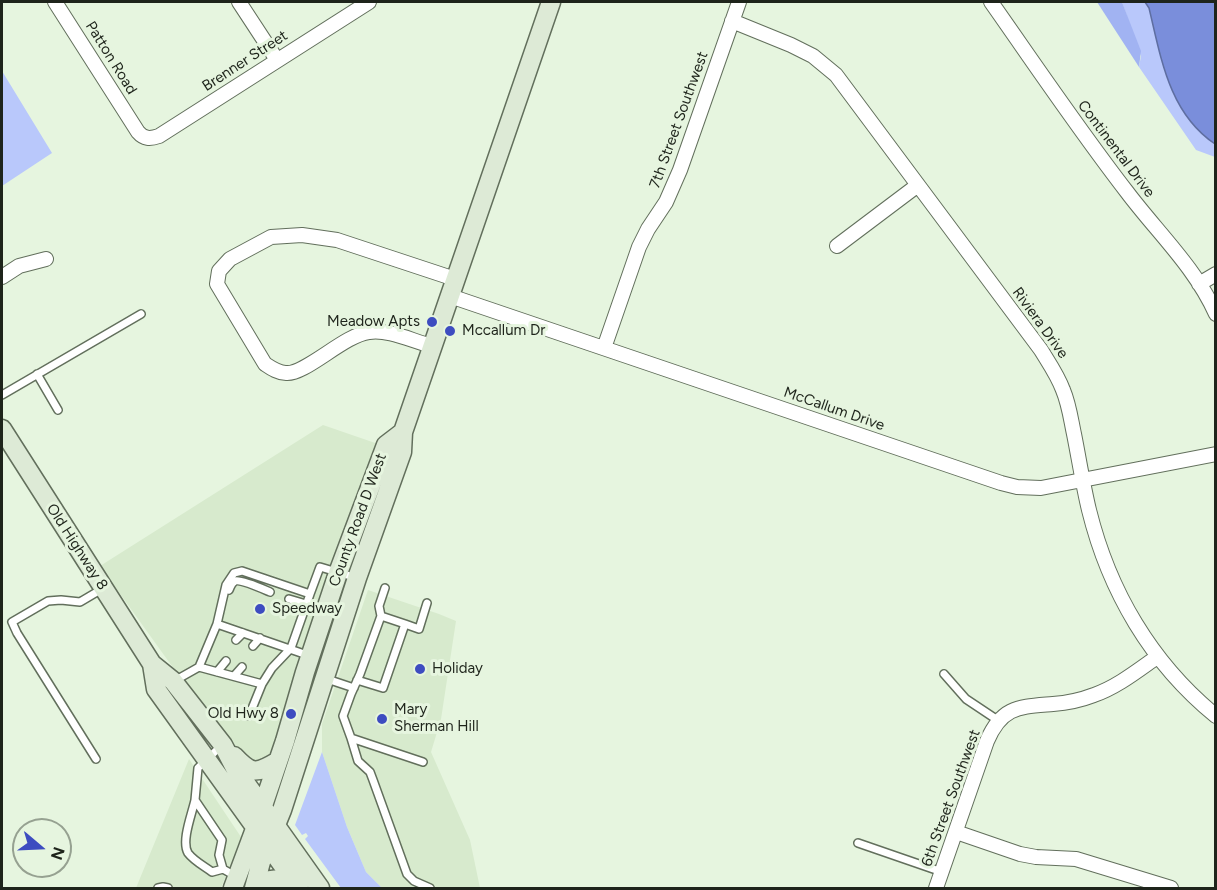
<!DOCTYPE html>
<style>
body{margin:0}
#map{position:relative;width:1217px;height:890px;overflow:hidden;background:#e6f5df;font-family:Figtree,sans-serif}
canvas{display:block}
.frame{position:absolute;inset:0;border:3px solid #1e241b;pointer-events:none}
.north{position:absolute;left:12px;top:818px;width:60px;height:60px;box-sizing:border-box;background:#e6f5df;border:2px solid #96a191;border-radius:50%;rotate:109deg;font-size:16px;font-weight:700;line-height:24px;text-align:center;color:#1e241b}
.north::after{content:'';display:block;margin:auto;width:21px;height:27px;background:#3d4cc0;clip-path:polygon(50% 0,100% 100%,50% 72%,0 100%)}
</style>
<div id="map">
<canvas width="1217" height="890"></canvas>
<div class="frame"></div>
<div class="north">N</div>
</div>
<script>
const g = document.querySelector('canvas').getContext('2d');
g.lineJoin = 'round';
function paint(path, color) { g.fillStyle = color; g.fill(path, 'evenodd'); }
function stroke(path, color, width, dash) { g.strokeStyle = color; g.lineWidth = width; g.lineCap = dash ? 'butt' : 'round'; g.setLineDash(dash || []); g.stroke(path); }
function drawText(font, color, halo, rows, align = 'center') {
  g.font = font + ' Figtree,sans-serif'; g.lineWidth = 6; g.setLineDash([]); g.textBaseline = 'middle'; g.strokeStyle = halo; g.fillStyle = color; for (const [text, x, y, turn = 0] of rows) {
    g.save(); g.translate(x, y); g.rotate((+turn || 0) * Math.PI / 180); g.textAlign = isNaN(turn) ? turn : align; if (halo) g.strokeText(text, 0, 0); g.fillText(text, 0, 0); g.restore();
  }
}
const built = new Path2D(`
 M 323,425 L 381,445 L 337,564 L 272,750 L 268,756 L 264,759 L 253,762 L 238,755 L 174,669 L 100,566 Z
 M 368,590 L 439,614 L 456,621 L 441,719 L 431,752 L 470,840 L 480,888 L 382,888 L 366,872 L 347,827 L 322,752 L 322,724 Z
 M 189,759 L 241,837 L 231,863 L 221,888 L 136,888 Z`);
const green = new Path2D(`
 M 1122,2 L 1145,2 L 1149,7 C 1161,58 1169,113 1215,144 L 1215,157 L 1196,150 L 1139,67 L 1141,56 Z
 M 2,71 L 52,153 L 2,186 Z
 M 322,752 L 347,827 L 366,872 L 382,888 L 341,888 L 305,839 L 308,836 L 306,833 L 302,835 L 295,825 Z`);
const forest = new Path2D(`
 M 1097,2 L 1122,2 L 1141,51 L 1139,67 Z`);
const water = new Path2D(`
 M 1145,2 L 1215,2 L 1215,144 C 1169,113 1161,58 1149,8 Z`);
const lane = new Path2D(`
 M 37,374 L 58,410
 M 2,395 L 141,314
 M 385,588 L 379,606 L 381,616 L 360,674 L 351,694 L 343,716 L 351,738 L 423,762
 M 229,590 C 231,586 231,583 235,581 C 241,579 263,589 270,592
 M 310,594 L 320,567 L 357,578
 M 289,599 L 306,604
 M 381,616 L 405,624
 M 217,624 L 310,656
 M 236,640 L 243,633
 M 253,646 L 260,638
 M 217,672 L 226,661
 M 944,674 L 966,699 L 999,721
 M 234,676 L 242,667
 M 324,678 L 354,688
 M 176,680 L 199,667 L 217,624 L 226,585 L 234,573 L 242,571 L 310,594 L 291,648 L 272,668 L 262,684 L 199,667
 M 357,680 L 383,688 L 405,624 L 419,629 L 427,603
 M 249,716 L 262,684
 M 351,738 L 358,761 L 370,772 L 373,780 L 407,874 L 414,881 L 430,888
 M 222,745 L 198,768 L 195,800 L 222,840 L 219,855 L 223,869 L 237,877
 M 96,759 L 17,633 L 12,622 L 48,601 L 61,600 L 80,602 L 102,589
 M 195,800 C 192,814 181,841 188,853 C 194,861 204,866 212,872 L 223,869
 M 858,843 L 942,872
 M 158,888 L 163,887 L 168,888`);
const street = new Path2D(`
 M 55,2 L 138,132 C 144,139 150,139 159,136 L 369,2
 M 239,2 L 277,60
 M 991,2 C 1036,66 1079,130 1127,192 C 1157,232 1195,267 1216,314
 M 732,21 L 791,45 L 813,56 L 836,75 L 1041,350 C 1049,363 1058,376 1063,390 C 1069,404 1071,420 1074,434 C 1079,459 1083,485 1089,510 C 1109,591 1151,663 1216,716
 M 837,246 L 918,185
 M 2,277 L 19,266 L 46,259
 M 1199,284 L 1216,274
 M 450,296 L 1001,483 L 1017,487 L 1041,488 L 1216,454
 M 432,346 C 412,341 389,329 369,332 C 344,335 305,375 286,373 C 278,373 271,368 265,364 L 217,284 L 219,271 L 230,259 L 271,237 L 302,235 L 337,240 L 455,279
 M 604,348 L 639,247 L 648,229 L 666,202 L 680,170 L 739,2
 M 956,832 L 1020,854 L 1036,857 L 1076,859 L 1171,888
 M 936,888 L 987,741 C 1002,706 1019,707 1053,704 C 1067,703 1081,700 1094,695 C 1117,687 1137,671 1157,657`);
const secondary = new Path2D(`
 M 2,429 L 152,664 L 173,681 L 223,745 L 235,768 L 320,888
 M 152,664 L 156,689 L 299,888
 M 234,756 C 252,775 256,774 278,761
 M 233,888 L 255,829 L 285,741 L 305,672 L 338,573 L 386,445 L 403,432
 M 254,888 L 261,862 L 282,810 L 357,578 L 402,452 L 403,432 L 551,2
 M 256,888 C 272,874 281,880 299,888`);
const markers = [
 [432,322,6,"#3d4cc0"],
 [450,331,6,"#3d4cc0"],
 [260,609,6,"#3d4cc0"],
 [420,669,6,"#3d4cc0"],
 [291,714,6,"#3d4cc0"],
 [382,719,6,"#3d4cc0"]
];
const streetNames = [
 ["Patton Road",111,58,58],
 ["Brenner Street",245,61,-33],
 ["7th Street Southwest",679,120,-70],
 ["Continental Drive",1116,149,53],
 ["Riviera Drive",1040,323,54],
 ["McCallum Drive",834,409,19],
 ["County Road D West",358,520,-70],
 ["Old Highway 8",77,547,57],
 ["6th Street Southwest",951,798,-70]
];
const poiNames = [
 ["Meadow Apts",420,322,"right"],
 ["Mccallum Dr",462,331],
 ["Speedway",272,609],
 ["Holiday",432,669],
 ["Mary",394,710],
 ["Sherman Hill",394,727],
 ["Old Hwy 8",279,714,"right"]
];
paint(built, '#d7eacd');
paint(green, '#b9c8fb');
paint(forest, '#a1b3f2');
paint(water, '#7a8edb');
stroke(water, '#5e6ea1', 1.5);
stroke(lane, '#626f5c', 10);
stroke(street, '#626f5c', 16);
stroke(secondary, '#626f5c', 21);
stroke(lane, '#fff', 7);
stroke(street, '#fff', 14);
stroke(secondary, '#ddead6', 18);
for (const [x, y, r, color] of markers) { const dot = new Path2D(); dot.arc(x, y, r, 0, 2 * Math.PI); g.fillStyle = color; g.fill(dot); stroke(dot, '#e6f5df', 2); }
drawText('15px', '#1e241b', '#e6f5df', streetNames);
drawText('15px', '#1e241b', '#e6f5df', poiNames, 'left');
</script>
